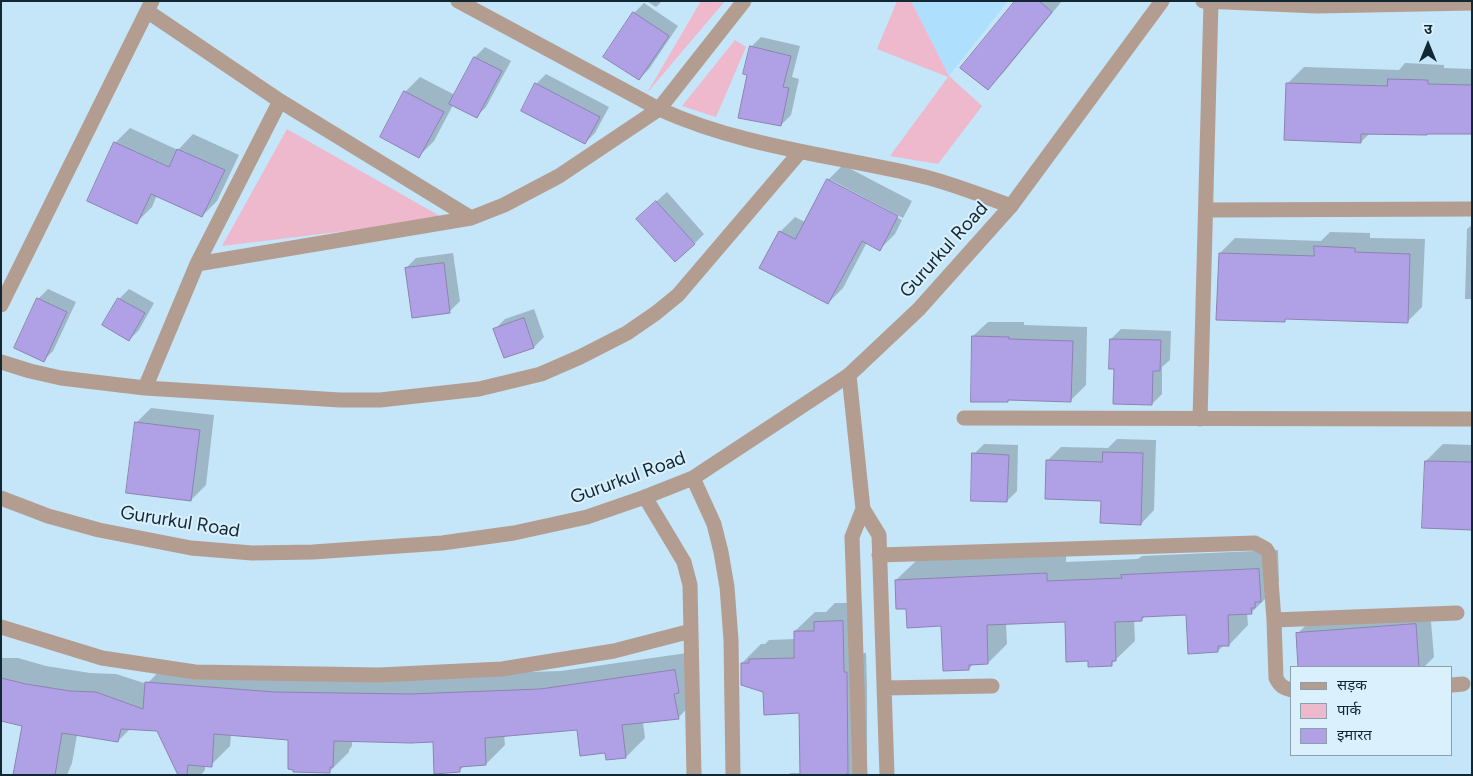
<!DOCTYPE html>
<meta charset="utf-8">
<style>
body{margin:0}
#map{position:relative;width:1473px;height:776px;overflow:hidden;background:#c5e5f8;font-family:Figtree,"Noto Sans Devanagari",sans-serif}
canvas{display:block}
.frame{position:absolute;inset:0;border:2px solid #112733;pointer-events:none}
.legend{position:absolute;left:1290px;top:666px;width:162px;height:90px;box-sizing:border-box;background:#dbf0fd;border:1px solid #8aa0ac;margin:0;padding:6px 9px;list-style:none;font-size:15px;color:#112733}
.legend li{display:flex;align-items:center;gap:10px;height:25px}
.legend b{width:25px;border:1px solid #8aa0ac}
.north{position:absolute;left:1403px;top:20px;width:50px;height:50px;-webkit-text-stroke:4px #dbf0fd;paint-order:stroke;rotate:0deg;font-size:14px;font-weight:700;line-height:20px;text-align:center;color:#112733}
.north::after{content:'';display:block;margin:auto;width:18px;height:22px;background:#112733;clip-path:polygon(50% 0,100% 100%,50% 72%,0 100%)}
</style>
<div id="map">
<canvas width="1473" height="776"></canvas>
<div class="frame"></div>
<ul class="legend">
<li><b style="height:6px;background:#b39d90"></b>सड़क</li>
<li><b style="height:14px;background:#eeb8cd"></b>पार्क</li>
<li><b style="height:14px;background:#b0a1e7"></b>इमारत</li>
</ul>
<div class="north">उ</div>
</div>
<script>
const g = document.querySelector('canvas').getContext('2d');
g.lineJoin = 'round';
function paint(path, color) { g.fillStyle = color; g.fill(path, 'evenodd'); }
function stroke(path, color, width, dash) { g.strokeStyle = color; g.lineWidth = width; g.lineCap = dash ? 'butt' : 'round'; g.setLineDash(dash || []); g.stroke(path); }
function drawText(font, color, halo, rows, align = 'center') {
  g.font = font + ' Figtree,sans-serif'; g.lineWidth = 4; g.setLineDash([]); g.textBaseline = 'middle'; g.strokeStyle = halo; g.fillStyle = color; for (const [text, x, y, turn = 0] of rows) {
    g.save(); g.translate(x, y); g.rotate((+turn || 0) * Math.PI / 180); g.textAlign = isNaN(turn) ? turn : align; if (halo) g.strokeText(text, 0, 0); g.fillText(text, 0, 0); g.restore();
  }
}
const built = new Path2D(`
 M 911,1 L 1008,1 L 949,76 Z`);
const green = new Path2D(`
 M 701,1 L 725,1 L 647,93 Z
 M 897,1 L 911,1 L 949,76 L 982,106 L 938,164 L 890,156 L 948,77 L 877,49 Z
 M 735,40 L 746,47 L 716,117 L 682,106 Z
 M 287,129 L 445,219 L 222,246 Z`);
const shadow = new Path2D(`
 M 647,1 L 662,1 L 656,7 Z
 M 1017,1 L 1062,1 L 1003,73 L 988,88 Z
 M 644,3 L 678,26 L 649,69 L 639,79 L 634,13 Z
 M 761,37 L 800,46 L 792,77 L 799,79 L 791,115 L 781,125 L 749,74 L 751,47 Z
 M 485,47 L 511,61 L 486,107 L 476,117 L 453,105 L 434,141 L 419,156 L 405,92 L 420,77 L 455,95 L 475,57 Z
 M 1405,63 L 1444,65 L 1444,68 L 1472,69 L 1472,133 L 1370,133 L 1361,142 L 1288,83 L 1304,67 L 1399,70 Z
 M 546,74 L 609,107 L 595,133 L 585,143 L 536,84 Z
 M 130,128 L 178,150 L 193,134 L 239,155 L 217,201 L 202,216 L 157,195 L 152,207 L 137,222 L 115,143 Z
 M 843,165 L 912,201 L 903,218 L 831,180 L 831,183 L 902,220 L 895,234 L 880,249 L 867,242 L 843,288 L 828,303 L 780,232 L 795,217 L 805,222 L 828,180 Z
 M 667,192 L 704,234 L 695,243 L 648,209 Z
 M 1472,225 L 1472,299 L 1465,299 L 1467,229 Z
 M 1330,232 L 1370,233 L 1370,238 L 1425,239 L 1422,307 L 1407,322 L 1287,318 L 1284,320 L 1220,253 L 1235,238 L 1321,241 Z
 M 453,253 L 460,301 L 450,311 L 406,268 L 416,258 Z
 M 48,289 L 76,302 L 53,351 L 43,361 L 38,299 Z
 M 129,289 L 154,303 L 139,330 L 129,340 L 119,299 Z
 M 534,309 L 544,337 L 534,347 L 495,329 L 505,319 Z
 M 988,322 L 1024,322 L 1024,325 L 1087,327 L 1086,385 L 1071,400 L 1010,399 L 1008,401 L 973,336 Z
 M 1121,329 L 1171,331 L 1170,360 L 1162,367 L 1162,394 L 1152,404 L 1115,368 L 1111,339 Z
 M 151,408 L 214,415 L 206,485 L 191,500 L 136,423 Z
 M 1117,439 L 1156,440 L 1154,510 L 1141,524 L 1047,461 L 1061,447 L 1108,448 Z
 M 984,444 L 1018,445 L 1017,491 L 1007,501 L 974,454 Z
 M 1443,444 L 1472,445 L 1472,529 L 1426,461 Z
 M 1278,550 L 1279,582 L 1270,591 L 1270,594 L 1251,613 L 1247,613 L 1248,625 L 1229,645 L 1224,645 L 1218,651 L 1187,614 L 1146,616 L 1141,620 L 1134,620 L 1135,641 L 1111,664 L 1089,660 L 1066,621 L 1006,623 L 1007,644 L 988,663 L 974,663 L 969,669 L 942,625 L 907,607 L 896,580 L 916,561 L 1066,555 L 1066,562 L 1138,559 L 1142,556 Z
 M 835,603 L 862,603 L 863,653 L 866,653 L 867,687 L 867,775 L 789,775 L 790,773 L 802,773 L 800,712 L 764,692 L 742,663 L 761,644 L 765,644 L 769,640 L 795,639 L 795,631 L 815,612 L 826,612 Z
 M 1430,610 L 1434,657 L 1424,667 L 1300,667 L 1297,634 L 1312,619 Z
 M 694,652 L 697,698 L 678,718 L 643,722 L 645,738 L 626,757 L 606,752 L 578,729 L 504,735 L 505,745 L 486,764 L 465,765 L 459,771 L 435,740 L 352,741 L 352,746 L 349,750 L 349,752 L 329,772 L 290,739 L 231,735 L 230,746 L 211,765 L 205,765 L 205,770 L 201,775 L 180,775 L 158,730 L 131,728 L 118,741 L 77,735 L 72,763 L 67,775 L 15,775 L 24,725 L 1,720 L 1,658 L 18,658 L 46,666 L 90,673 L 116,674 L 147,684 L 166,664 L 430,675 L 561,671 Z`);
const building = new Path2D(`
 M 1015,1 L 1039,1 L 1052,12 L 988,90 L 960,68 Z
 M 633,12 L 669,36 L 639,80 L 603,57 Z
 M 750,46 L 791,56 L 783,87 L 789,88 L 781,126 L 738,118 L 747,75 L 743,74 Z
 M 474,57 L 502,71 L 477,118 L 449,104 Z
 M 1388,79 L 1428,80 L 1428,84 L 1472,85 L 1472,134 L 1427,134 L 1427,135 L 1361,134 L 1361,143 L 1284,140 L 1286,83 L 1387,86 Z
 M 535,83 L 600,117 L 585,144 L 521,111 Z
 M 404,91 L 444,112 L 419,158 L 380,137 Z
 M 114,142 L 169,167 L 177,149 L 225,170 L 202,217 L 151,194 L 137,224 L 87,201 Z
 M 827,179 L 898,216 L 880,251 L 862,241 L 828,304 L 759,268 L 779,231 L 795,239 Z
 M 656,201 L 695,244 L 675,262 L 636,219 Z
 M 1314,246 L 1355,248 L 1355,252 L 1410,254 L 1408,323 L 1285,319 L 1285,322 L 1216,320 L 1219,253 L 1314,256 Z
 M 444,263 L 450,313 L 412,318 L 405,268 Z
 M 37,298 L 67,312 L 44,362 L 14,348 Z
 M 118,298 L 145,313 L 129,341 L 102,325 Z
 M 524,318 L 534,348 L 504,358 L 493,329 Z
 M 972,336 L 1009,337 L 1009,339 L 1073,341 L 1071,402 L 1008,400 L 1008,402 L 971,402 Z
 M 1110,339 L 1161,340 L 1160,371 L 1153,371 L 1152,405 L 1113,404 L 1114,369 L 1109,369 Z
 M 135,422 L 200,430 L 191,501 L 126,493 Z
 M 1103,452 L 1143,453 L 1141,525 L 1100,523 L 1101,501 L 1045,499 L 1046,460 L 1102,462 Z
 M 972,453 L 1009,455 L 1007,502 L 971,501 Z
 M 1425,461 L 1472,462 L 1472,530 L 1422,528 Z
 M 1259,569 L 1261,602 L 1255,602 L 1255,608 L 1251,608 L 1252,614 L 1228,615 L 1229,646 L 1218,646 L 1218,652 L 1188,654 L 1186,615 L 1142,617 L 1142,621 L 1115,622 L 1116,661 L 1112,661 L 1112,666 L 1088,667 L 1088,661 L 1066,662 L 1065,622 L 987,625 L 988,664 L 969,665 L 969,670 L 943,671 L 941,626 L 907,628 L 906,609 L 896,609 L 895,580 L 1047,573 L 1047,581 L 1122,578 L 1121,575 Z
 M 843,621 L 844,672 L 847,672 L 848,774 L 846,774 L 846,775 L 800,775 L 799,713 L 764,715 L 763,692 L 741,685 L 741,663 L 749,663 L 749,659 L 794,658 L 794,631 L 814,631 L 814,622 Z
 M 1416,624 L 1419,667 L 1298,667 L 1296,633 Z
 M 675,670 L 679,693 L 674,694 L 679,719 L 622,725 L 626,758 L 606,760 L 605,753 L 580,756 L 577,730 L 485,738 L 486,765 L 460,767 L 460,772 L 434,774 L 433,742 L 411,743 L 334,741 L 333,767 L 330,767 L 330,773 L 293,772 L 293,770 L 288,769 L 288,740 L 214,734 L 212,767 L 188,765 L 187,775 L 178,775 L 157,731 L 121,729 L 118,742 L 62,733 L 55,775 L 13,775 L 22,726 L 1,721 L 1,678 L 26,684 L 70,691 L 96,692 L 143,709 L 145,682 L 274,692 L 410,694 L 540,689 Z`);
const minor = new Path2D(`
 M 458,1 L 659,109 C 740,146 830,155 917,175 C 949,182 980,195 1011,206
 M 147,11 L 280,101 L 471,218
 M 1206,210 L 1472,209
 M 197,264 L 471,218 L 504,205 L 559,176 L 659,109 L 744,1
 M 1,305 L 152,1
 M 1,362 L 30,371 L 61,378 L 145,388 L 340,400 L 380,400 L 479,389 L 541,374 L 580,357 L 627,333 L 656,313 L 678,295 L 800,152
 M 849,375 L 863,509 L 879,535 L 887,775
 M 145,388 L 197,264 L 280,101
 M 964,418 L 1472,419
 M 1200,419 L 1211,2
 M 693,478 L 714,524 L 721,552 L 727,587 L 731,640 L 733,775
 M 645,497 L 684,562 L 690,585 L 694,775
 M 879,555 L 1255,543 L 1266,549 L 1269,554 L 1274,620 L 1276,678 C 1280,686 1283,688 1292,690
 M 1274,620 L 1457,613
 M 1,627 L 102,658 L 195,672 L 379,675 L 502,669 L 614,651 L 691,631
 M 1452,685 L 1463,684
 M 884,688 L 992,686
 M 860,775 L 852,537 L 863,509`);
const tertiary = new Path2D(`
 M 1203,1 L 1317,6 L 1472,3
 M 1,498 L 48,516 L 99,530 L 191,548 L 252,553 L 313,552 L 442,543 L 514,533 L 587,517 L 645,497 L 693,478 L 849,375 L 919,309 L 1011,206 L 1162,1`);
const streetNames = [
 ["Gururkul Road",944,250,-48],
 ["Gururkul Road",628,478,-20],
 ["Gururkul Road",180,522,9]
];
paint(built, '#aee0fd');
paint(green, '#eeb8cd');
paint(shadow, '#0003');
paint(building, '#b0a1e7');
stroke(building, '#8c82b1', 1);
stroke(minor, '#b39d90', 15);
stroke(tertiary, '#b39d90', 15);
drawText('19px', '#112733', '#dbf0fd', streetNames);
</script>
